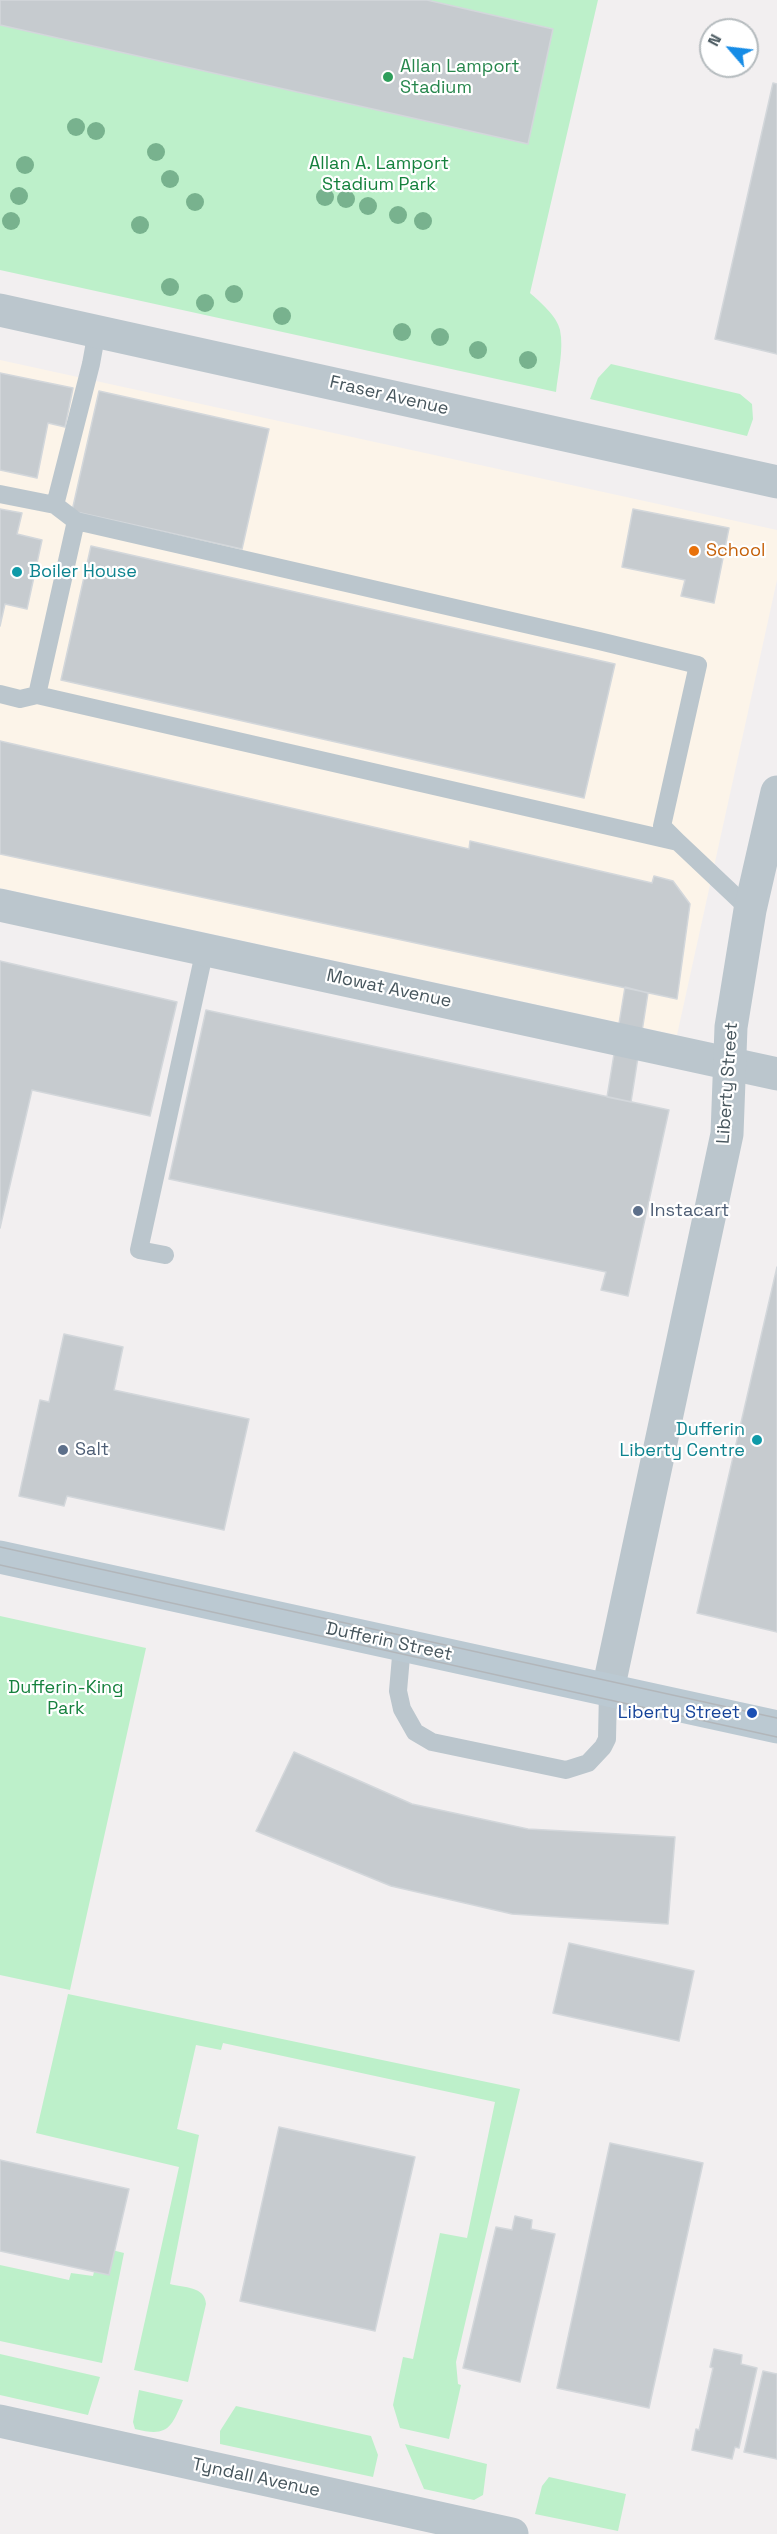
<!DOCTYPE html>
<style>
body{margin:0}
#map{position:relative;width:777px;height:2534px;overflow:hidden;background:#f2eff0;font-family:"Space Grotesk",sans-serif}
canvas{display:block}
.north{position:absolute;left:699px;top:18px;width:60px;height:60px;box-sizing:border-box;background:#fff;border:2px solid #b5bbbe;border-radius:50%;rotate:298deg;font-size:16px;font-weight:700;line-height:24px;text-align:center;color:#47565d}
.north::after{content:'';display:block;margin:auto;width:21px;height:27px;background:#168ce6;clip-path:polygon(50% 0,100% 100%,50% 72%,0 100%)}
</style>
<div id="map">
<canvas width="777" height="2534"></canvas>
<div class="north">N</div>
</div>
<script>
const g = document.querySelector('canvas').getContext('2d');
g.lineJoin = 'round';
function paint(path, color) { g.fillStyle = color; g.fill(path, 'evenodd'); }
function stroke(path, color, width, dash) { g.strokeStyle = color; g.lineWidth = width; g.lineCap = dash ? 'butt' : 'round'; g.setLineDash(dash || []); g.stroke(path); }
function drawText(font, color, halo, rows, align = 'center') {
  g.font = font + ' "Space Grotesk",sans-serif'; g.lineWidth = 4.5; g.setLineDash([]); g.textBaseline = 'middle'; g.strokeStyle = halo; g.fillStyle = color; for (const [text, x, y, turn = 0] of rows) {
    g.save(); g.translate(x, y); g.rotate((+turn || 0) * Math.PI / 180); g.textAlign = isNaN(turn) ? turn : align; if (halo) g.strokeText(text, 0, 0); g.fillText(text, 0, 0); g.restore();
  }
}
const commercial = new Path2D(`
 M 0,360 L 777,530 L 777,580 L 677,1035 L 0,888 Z`);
const green = new Path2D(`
 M 0,0 L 598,0 L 530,293 C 540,302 557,316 560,330 C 564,349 558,373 556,392 L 0,270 Z
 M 611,364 L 740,394 L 752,404 L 753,419 L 747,436 L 590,399 L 598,378 Z
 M 0,1616 L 146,1648 L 70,1990 L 0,1975 Z
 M 68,1994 L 520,2089 L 456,2362 L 458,2384 L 461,2385 L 449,2439 L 400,2428 L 393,2405 L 403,2357 L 413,2359 L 440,2233 L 467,2238 L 495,2102 L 223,2043 L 221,2050 L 196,2045 L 177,2129 L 199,2135 L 170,2284 C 184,2288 205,2286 206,2304 L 188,2382 L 134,2370 L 179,2167 L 36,2133 Z
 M 100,2247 L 124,2253 L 102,2363 L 0,2341 L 0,2265 L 69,2280 L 71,2273 L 93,2276 Z
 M 0,2354 L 100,2377 L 88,2415 L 0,2395 Z
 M 139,2390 L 183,2400 C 171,2429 167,2437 135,2429 L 133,2422 Z
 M 236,2406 L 371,2436 L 378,2455 L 373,2477 L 220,2444 L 220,2431 Z
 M 405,2444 L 487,2464 L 483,2495 L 474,2500 L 424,2489 Z
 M 549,2477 L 626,2494 L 618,2531 L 535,2514 L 542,2486 Z`);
const building = new Path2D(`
 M 0,0 L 427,0 L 553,29 L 528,144 L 0,25 Z
 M 773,83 L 777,84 L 777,354 L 715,339 Z
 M 0,373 L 73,388 L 65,427 L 48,423 L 37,478 L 0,470 Z
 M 99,391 L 269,429 L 242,549 L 72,511 Z
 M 0,509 L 22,513 L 17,534 L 42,540 L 27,609 L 5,604 L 0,626 Z
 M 633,509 L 729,528 L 714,603 L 681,596 L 685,580 L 622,567 Z
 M 91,546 L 615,664 L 584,798 L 61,680 Z
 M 0,741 L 469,849 L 470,841 L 652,883 L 654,876 L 673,881 L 690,904 L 677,999 L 0,854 Z
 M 0,961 L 177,1002 L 150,1116 L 32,1090 L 0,1228 Z
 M 625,987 L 648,993 L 631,1102 L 607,1097 Z
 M 206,1010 L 669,1110 L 628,1296 L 601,1290 L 606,1272 L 169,1179 Z
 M 777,1267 L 777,1632 L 697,1613 Z
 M 64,1334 L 123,1347 L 114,1390 L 249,1419 L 224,1530 L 67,1496 L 64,1506 L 19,1496 L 40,1400 L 49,1402 Z
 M 294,1752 L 412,1804 L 528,1829 L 675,1837 L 668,1924 L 512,1914 L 391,1886 L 256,1831 Z
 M 569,1943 L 694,1971 L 679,2041 L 553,2013 Z
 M 279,2127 L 415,2157 L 375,2331 L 240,2301 Z
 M 610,2143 L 703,2163 L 649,2408 L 557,2388 Z
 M 0,2160 L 129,2189 L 109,2275 L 0,2251 Z
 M 515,2216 L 532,2220 L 531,2229 L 555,2234 L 520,2382 L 463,2368 L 496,2227 L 512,2230 Z
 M 714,2349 L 742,2355 L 741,2364 L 757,2368 L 739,2448 L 735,2447 L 732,2459 L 692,2450 L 696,2429 L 699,2430 L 713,2368 L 710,2367 Z
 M 763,2371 L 777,2374 L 777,2459 L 744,2452 Z`);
const service = new Path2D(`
 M 97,331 L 91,364 L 55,505 L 76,521 L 599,641 L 698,665 L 662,826 L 678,842
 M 0,494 L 55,505
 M 0,694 L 20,699 L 37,695 L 678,842 L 750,910
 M 37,695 L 76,521
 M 165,1255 L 139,1250 L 205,949
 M 402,1645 L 398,1691 L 402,1709 L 415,1732 L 432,1742 L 566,1770 L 588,1763 L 603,1747 L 607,1739 L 608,1690`);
const minor = new Path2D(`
 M 0,310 L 777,482
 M 0,905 L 777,1074
 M 0,2421 L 512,2534`);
const tertiary = new Path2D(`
 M 608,1690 L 727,1134 L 731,1027 L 750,910 L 777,792`);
const secondary = new Path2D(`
 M 0,1557 L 777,1727`);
const tram = new Path2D(`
 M 0,1547 L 777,1718
 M 0,1565 L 777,1737`);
const trees = [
 [76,127],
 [96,131],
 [156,152],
 [25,165],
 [170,179],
 [19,196],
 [325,197],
 [346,199],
 [195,202],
 [368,206],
 [398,215],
 [11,221],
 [423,221],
 [140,225],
 [170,287],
 [234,294],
 [205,303],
 [282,316],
 [402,332],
 [440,337],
 [478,350],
 [528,360]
];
const markers = [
 [388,77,6,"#2e9e5b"],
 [694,551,6,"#e8710a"],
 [17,572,6,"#0f9aa8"],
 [638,1211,6,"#5c6f8a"],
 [757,1440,6,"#0f9aa8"],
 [63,1450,6,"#5c6f8a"],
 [752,1713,6,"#1a4fb4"]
];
const leisureNames = [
 ["Allan Lamport",400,67],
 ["Stadium",400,88]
];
const parkNames = [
 ["Allan A. Lamport",379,164],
 ["Stadium Park",379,185],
 ["Dufferin-King",66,1688],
 ["Park",66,1709]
];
const streetNames = [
 ["Fraser Avenue",389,396,13],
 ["Mowat Avenue",389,989,12],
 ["Liberty Street",728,1083,-86],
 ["Dufferin Street",389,1642,12],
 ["Tyndall Avenue",256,2478,12]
];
const foodNames = [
 ["School",706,551]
];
const cultureNames = [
 ["Boiler House",29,572],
 ["Dufferin",745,1430,"right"],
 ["Liberty Centre",745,1451,"right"]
];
const serviceNames = [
 ["Instacart",650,1211],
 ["Salt",75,1450]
];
const transitNames = [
 ["Liberty Street",740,1713]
];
paint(commercial, '#fcf4e9');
paint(green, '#bdf0ca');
paint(building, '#c6cbcf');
stroke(building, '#d3d7db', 1.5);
stroke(service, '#bbc6cd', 18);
stroke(minor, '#bbc6cd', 33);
stroke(tertiary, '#bbc6cd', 33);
stroke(secondary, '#bbc9d2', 33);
stroke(tram, '#b2b6ba', 1.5);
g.fillStyle = '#78b28e';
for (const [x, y] of trees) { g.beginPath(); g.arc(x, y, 9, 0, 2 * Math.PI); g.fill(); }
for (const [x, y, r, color] of markers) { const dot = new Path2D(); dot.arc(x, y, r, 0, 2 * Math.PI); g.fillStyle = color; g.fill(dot); stroke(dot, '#fff', 2); }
drawText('18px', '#27864d', '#fff', leisureNames, 'left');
drawText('18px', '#15813d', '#fff', parkNames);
drawText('18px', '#47565d', '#fff', streetNames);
drawText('18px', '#c56008', '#fff', foodNames, 'left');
drawText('18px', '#0d838f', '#fff', cultureNames, 'left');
drawText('18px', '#4e5e75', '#fff', serviceNames, 'left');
drawText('18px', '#164399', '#fff', transitNames, 'right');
</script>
